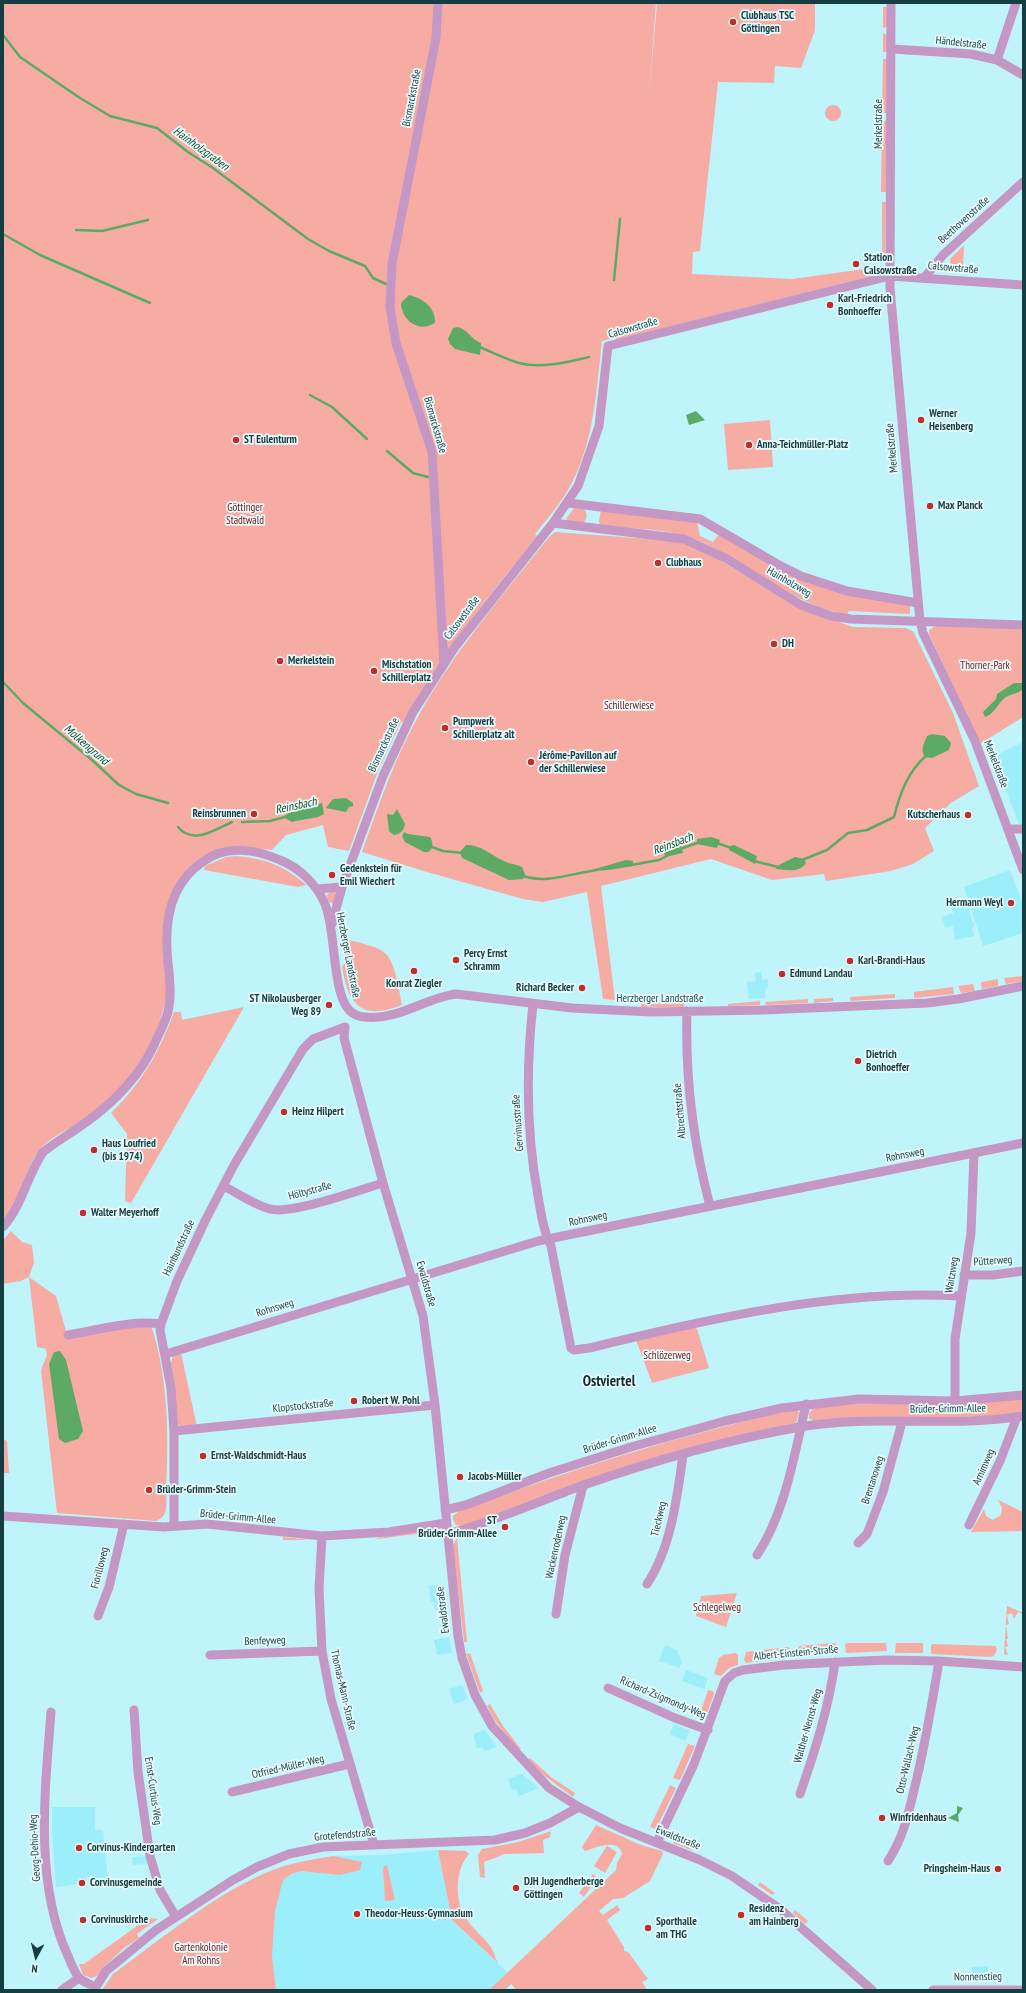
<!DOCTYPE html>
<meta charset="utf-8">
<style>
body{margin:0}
#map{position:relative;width:1026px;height:1993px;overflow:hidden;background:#bff4fb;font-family:"PT Sans Narrow",sans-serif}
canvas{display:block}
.frame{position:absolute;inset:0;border:4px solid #153e43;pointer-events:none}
.north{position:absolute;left:16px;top:1937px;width:40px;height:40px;-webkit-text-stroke:3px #e9fafc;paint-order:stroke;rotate:187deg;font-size:11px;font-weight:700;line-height:16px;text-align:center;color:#153e43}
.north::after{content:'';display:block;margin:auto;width:14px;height:18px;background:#153e43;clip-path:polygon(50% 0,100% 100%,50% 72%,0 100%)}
</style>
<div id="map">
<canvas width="1026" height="1993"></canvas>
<div class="frame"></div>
<div class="north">N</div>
</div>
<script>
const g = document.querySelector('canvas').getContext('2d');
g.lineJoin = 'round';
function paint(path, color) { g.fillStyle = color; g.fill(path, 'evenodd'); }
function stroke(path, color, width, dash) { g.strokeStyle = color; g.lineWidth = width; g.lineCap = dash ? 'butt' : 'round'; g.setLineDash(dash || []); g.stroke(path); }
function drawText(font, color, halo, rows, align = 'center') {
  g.font = font + ' "PT Sans Narrow",sans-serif'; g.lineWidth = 3.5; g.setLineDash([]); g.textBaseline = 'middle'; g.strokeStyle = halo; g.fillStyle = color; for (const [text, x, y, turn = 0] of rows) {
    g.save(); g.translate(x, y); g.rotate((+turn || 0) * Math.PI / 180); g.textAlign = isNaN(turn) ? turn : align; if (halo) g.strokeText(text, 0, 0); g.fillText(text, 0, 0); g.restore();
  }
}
const built = new Path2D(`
 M 1023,742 L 1023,824 L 1019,824 L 993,757 Z
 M 1010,870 L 1023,904 L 1023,933 L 983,946 L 964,887 Z
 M 967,904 L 972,921 L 975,925 L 972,928 L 974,936 L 955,940 L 953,926 L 945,928 L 942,917 L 954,913 L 951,909 Z
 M 761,972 L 762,980 L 768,979 L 768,987 L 765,991 L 765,998 L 749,999 L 747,982 L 756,981 L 755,973 Z
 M 443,1585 L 446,1609 L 435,1610 L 434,1602 L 431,1602 L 429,1586 Z
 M 449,1637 L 452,1653 L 437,1655 L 434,1640 Z
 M 665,1645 L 677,1650 L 682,1662 L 679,1668 L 659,1661 Z
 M 686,1670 L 708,1678 L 704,1689 L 682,1681 Z
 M 462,1685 L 468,1699 L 454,1704 L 449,1689 Z
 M 674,1724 L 690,1731 L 685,1741 L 670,1734 Z
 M 485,1730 L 497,1747 L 484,1751 L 483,1747 L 477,1749 L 473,1734 Z
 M 522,1774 L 539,1788 L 519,1796 L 516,1789 L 512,1790 L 508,1779 Z
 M 52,1807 L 95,1807 L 95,1830 L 103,1830 L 108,1878 L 95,1880 L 94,1876 L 86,1877 L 86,1883 L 56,1887 L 52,1831 Z
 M 438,1850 L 452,1920 L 508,1973 L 489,1990 L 264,1990 L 263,1874 L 289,1864 L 333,1856 L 381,1855 Z
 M 146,1856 L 148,1864 L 133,1865 L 132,1857 Z
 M 988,1966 L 988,1980 L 973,1981 L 972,1967 Z`);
const green = new Path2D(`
 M 3,3 L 656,3 L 649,95 L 657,3 L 815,3 L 815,30 L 801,68 L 775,66 L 774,83 L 718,82 L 700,251 L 693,252 L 692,274 L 792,279 L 879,267 L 879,274 L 616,340 L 615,338 L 602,341 C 596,393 594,449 565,495 C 556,509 545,521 535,534 L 537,536 C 490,596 439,654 404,723 L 401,722 L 378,771 L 349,851 L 328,847 L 323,825 L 286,835 L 272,850 C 259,849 245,847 232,847 C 217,848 206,854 195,863 C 153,899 171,940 167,987 C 166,1007 159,1026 150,1044 C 136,1072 113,1099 88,1117 C 74,1127 57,1133 44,1145 C 24,1163 23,1202 3,1221 ZM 299,810 L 308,819 L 293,822 L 289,819 L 290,812 Z
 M 883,7 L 887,7 L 887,27 L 883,28 Z
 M 883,33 L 887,35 L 887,52 L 883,52 Z
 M 883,59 L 887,59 L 887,113 L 882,113 Z
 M825 113a8 8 0 1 1 16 0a8 8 0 1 1-16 0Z
 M 882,121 L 887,121 L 886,192 L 881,192 Z
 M 882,202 L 886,202 L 885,260 L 882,260 Z
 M 964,245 L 963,273 L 951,269 L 950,259 Z
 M 770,420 L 773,467 L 728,470 L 724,424 Z
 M 574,508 L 584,509 C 588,514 587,518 583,524 L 570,522 L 566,519 Z
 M 601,510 L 697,521 L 700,536 L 713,542 L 720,533 L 774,566 L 910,605 L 910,614 L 849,611 L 847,615 C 796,605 756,569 710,546 C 677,528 637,529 600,526 L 599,521 Z
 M 555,532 L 677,541 L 696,546 L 800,608 L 853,627 L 905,628 L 913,631 L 953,713 L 979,786 L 951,803 L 925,828 L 934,851 L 913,864 L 891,871 L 826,881 L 824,874 L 772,880 L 711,859 L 601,886 L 615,1000 L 603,999 L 587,892 L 543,902 L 523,899 L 427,872 L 362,852 C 379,804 395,757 420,713 C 456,649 504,594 549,537 Z
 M 936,626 L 1023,629 L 1023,717 L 980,744 L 929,634 L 929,630 Z
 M 236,856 C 263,858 286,866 306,885 L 298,887 L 204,870 L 205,866 L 226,857 Z
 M 334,891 L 336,894 L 334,904 C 329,903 327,899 327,895 L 330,892 Z
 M 341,938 C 352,941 379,946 386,954 C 396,964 399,991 402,1005 C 361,1021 348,1005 342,966 L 347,961 Z
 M 1023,976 L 1023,981 L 1006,984 L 1004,978 Z
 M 998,979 L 998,986 L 982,989 L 981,982 Z
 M 973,984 L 975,991 L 961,993 L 958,986 Z
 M 953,987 L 954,994 L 914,998 L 914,992 Z
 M 895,994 L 895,998 L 850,1001 L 850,997 Z
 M 833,998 L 833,1001 L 814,1003 L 814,999 Z
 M 808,999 L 808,1003 L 766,1005 L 765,1002 Z
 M 760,1001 L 760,1005 L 728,1006 L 728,1004 Z
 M 684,1003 L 684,1007 L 641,1007 L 641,1004 Z
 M 244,1007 L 131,1203 L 125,1201 L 127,1134 L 111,1113 C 141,1084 160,1051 174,1012 L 181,1012 L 182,1020 Z
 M 11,1231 L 22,1242 L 32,1245 L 34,1263 L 29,1277 L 56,1296 L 68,1338 L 118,1328 L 150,1326 L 152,1328 C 168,1378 169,1436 166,1488 C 166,1496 168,1508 164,1515 C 162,1518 159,1519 156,1521 L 57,1513 L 41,1370 L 47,1355 L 46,1349 L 37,1347 L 29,1277 L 21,1281 L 3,1284 L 3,1240 Z
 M 694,1327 L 697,1329 L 709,1368 L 652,1383 L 636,1340 Z
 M 181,1353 L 197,1427 L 182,1428 L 178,1424 L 171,1363 L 173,1356 Z
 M 1023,1399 L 1023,1413 L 993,1416 L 813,1421 L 809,1418 L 809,1413 L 814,1408 L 843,1404 Z
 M 796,1409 L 799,1413 L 796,1423 C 682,1450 572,1485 463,1526 L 456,1525 L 453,1520 L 453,1516 L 458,1512 C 568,1470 680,1435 796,1409 Z
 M 3,1439 L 7,1441 L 9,1473 L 3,1473 Z
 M 998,1500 L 1023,1512 L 1023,1531 L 971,1532 L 984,1509 L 986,1516 L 993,1520 L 1001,1515 L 1002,1508 Z
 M 427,1530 L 432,1530 L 431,1532 L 377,1539 L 377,1538 Z
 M 283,1537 L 309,1540 L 283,1540 Z
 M 457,1538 L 467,1642 L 464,1642 L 453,1545 Z
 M 737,1593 L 726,1627 L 696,1616 L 701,1596 Z
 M 1007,1606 L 1023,1613 L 1023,1614 L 1018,1612 L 1014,1619 L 1012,1613 L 1007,1615 L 1009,1624 L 1006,1625 L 1008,1639 L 1006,1639 L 1008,1646 L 1005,1647 L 1008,1655 L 1004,1654 Z
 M 836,1643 L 838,1652 L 836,1654 L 798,1656 L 797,1655 L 799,1646 Z
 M 847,1643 L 886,1643 L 887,1651 L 846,1653 L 845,1645 Z
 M 896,1643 L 923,1643 L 923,1652 L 922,1653 L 895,1653 Z
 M 933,1644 L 996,1646 L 997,1650 L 994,1656 L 990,1657 L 931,1654 L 931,1645 Z
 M 788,1647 L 790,1649 L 789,1657 L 746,1663 L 744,1660 L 746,1652 Z
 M 470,1653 L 483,1691 L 480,1693 L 466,1654 Z
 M 736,1653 L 738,1655 L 738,1665 L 729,1668 L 721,1676 L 714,1674 L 719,1658 L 723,1655 Z
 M 708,1690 L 713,1691 L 714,1694 L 704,1721 L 698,1720 Z
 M 490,1704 L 503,1726 L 521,1749 L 518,1751 L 493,1718 L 487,1706 Z
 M 688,1744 L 695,1746 L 680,1780 L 673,1778 Z
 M 530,1758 L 551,1777 L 575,1793 L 573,1797 L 542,1774 L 528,1760 Z
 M 670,1785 L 676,1788 L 656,1829 L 650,1827 Z
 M 596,1825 L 641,1845 L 662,1851 L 663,1854 L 650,1881 L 623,1898 L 613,1899 L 599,1911 L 603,1915 L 617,1905 L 620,1910 L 607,1920 L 624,1947 L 624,1951 L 628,1952 L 648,1979 L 642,1982 L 647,1990 L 516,1990 L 511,1984 L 505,1990 L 489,1990 L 616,1870 L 617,1863 L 622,1854 C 618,1837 595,1848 585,1851 L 582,1847 Z
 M 551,1831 L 550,1837 L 543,1840 L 544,1853 L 505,1854 L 484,1862 L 485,1878 L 480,1877 L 478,1855 L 482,1849 L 518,1842 Z
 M 675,1841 L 694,1847 L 691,1850 L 675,1844 L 673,1843 Z
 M 607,1846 L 617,1852 L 605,1873 L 594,1866 Z
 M 438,1850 L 466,1851 L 469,1854 C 455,1870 454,1900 466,1918 C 472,1929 483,1936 490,1946 C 494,1951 495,1958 498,1963 L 452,1920 Z
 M 333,1856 L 362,1862 L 360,1870 L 340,1875 L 301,1871 L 291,1874 L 283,1880 L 275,1911 L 272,1956 L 276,1990 L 102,1990 L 113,1974 C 158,1941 213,1896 263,1874 C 285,1864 309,1860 333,1856 Z
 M 387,1865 L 395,1900 L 385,1901 L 383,1869 L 384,1866 Z
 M 593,1874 L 597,1878 L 584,1897 L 579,1893 Z
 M 760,1882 L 775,1893 L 772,1895 L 758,1885 Z
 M 795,1910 L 808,1921 L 805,1924 L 793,1913 Z
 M 148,1918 L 158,1919 L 137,1934 L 139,1938 L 124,1948 L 106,1965 L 97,1976 L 91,1978 L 83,1975 L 79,1964 L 84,1964 Z`);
const water = new Path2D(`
 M 409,295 C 423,298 436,308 435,323 C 419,333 402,321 401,303 Z
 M 458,327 C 468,330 472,340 481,343 L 480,355 L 455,349 L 450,344 L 448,339 L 453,328 Z
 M 696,411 L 705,420 L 689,425 L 686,415 Z
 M 1014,683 L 1023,683 L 1023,689 C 1016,695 1013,693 1006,697 C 998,702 996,713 985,717 L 983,712 L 996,699 L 997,694 Z
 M 932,734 L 945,736 L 951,743 L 949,750 L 932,758 L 925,757 C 920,750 924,743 927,736 Z
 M 346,798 L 353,803 L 353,806 L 349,807 L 346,812 L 326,808 L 333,799 Z
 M 322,803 L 324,814 L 318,817 L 292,822 L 283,817 L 290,812 Z
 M 397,809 L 405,824 C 404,830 401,834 394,835 L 389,831 L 387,814 L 393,815 Z
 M 404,832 L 408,834 L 430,837 C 433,842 434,848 428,852 L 424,852 L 405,842 L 402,836 Z
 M 711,837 L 720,840 L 717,848 L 697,844 L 697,839 Z
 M 680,844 L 683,853 L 665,857 L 664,852 Z
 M 466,845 C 480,844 491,855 504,861 C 509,864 516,864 522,867 L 525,874 L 523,879 L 509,880 L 462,858 L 460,852 Z
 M 734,845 L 757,856 L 755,864 L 729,850 L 730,846 Z
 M 795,857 L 804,859 L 806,863 C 800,873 786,870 776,869 L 777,866 Z
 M 626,860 L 633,861 L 633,866 L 609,870 L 595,871 L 595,869 Z
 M 60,1351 L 66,1360 L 83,1431 L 78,1439 L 65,1443 L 59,1439 L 49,1364 L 54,1352 Z
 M 957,1806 L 963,1808 L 958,1815 L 959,1822 L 948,1818 L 957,1813 Z`);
const stream = new Path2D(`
 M 3,35 L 20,57 L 80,98 L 110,116 L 157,128 L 188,152 L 213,168 L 308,239 L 329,251 L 365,266 L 373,278 L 386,284
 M 76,230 L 102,231 L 148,220
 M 3,234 L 40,255 L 150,303
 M 614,280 L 620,219
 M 479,347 C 492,352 506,359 519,363 C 541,369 568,362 589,357
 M 310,395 L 332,407 L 367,439
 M 387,451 L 413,473 L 428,477
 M 3,682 L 23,703 L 92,760 L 119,785 L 136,794 L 168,803
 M 242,822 L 270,821 L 285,817
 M 178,827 C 193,845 214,830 232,822
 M 717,843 L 731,848
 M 429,846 L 443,851 L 463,853
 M 680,849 L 700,842
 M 802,860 L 827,850 L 848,833 L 867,830 L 894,817 C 900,793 908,771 927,755
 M 754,861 L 778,867
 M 631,865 L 659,860 L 667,856
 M 521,875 C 544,885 573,873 597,870`);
const minor = new Path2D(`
 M 438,3 L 436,38 L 392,264 L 390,307 L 396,343 L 432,452 L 444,664
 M 891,3 L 890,288 L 920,621 L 923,633 L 975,741 L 1023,870
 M 892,49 L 971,54 L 997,60 L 1023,75
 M 997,60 L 1016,3
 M 924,278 L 943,255 L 1023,182
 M 568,503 L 700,519 L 777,564 L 801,576 L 847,591 L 918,603
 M 553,523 L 684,539 L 727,559 L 801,605 L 831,616 L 851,619 L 1023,625
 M 1008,829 L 1023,829
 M 317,889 L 342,887
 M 332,924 L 342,887 L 383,776 L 413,712 L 455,647 L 553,523 L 578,486 L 599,426 L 608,346 L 890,276 L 1023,285
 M 533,1004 C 526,1068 526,1132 538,1196 C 541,1213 543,1230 551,1246 L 571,1348 L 574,1350 L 589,1348 C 711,1319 834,1289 960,1296
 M 687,1011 C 685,1077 693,1142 710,1206
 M 345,1027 L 344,1038 L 383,1183 L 423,1316 L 435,1405 L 458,1636 L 462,1658 L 475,1695 L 492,1726 L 549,1788 L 579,1807 L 620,1828 L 700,1860 L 732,1876 L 780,1909 L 872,1990
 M 223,1186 C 238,1193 254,1205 270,1209 C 291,1215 359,1190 383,1183
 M 3,1227 C 22,1206 27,1176 43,1152 C 56,1142 71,1133 85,1123 C 113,1103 139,1077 154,1045 C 158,1035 165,1023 168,1012 C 173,991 168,971 167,950 C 165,915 173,881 204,861 C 226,845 255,849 280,860 C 300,868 317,885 325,904 C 336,930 332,992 349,1010 C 353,1014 359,1017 365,1017 C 397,1021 425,998 456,994 L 572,1008 L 652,1012 L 764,1010 L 927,1003 L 958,999 L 1023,986
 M 964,1275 L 993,1275 L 1023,1271
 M 68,1335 C 98,1330 131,1320 161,1324
 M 166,1354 L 538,1241 L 1023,1143
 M 955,1401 L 955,1339 L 971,1233 L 974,1153
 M 174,1431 L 435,1405
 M 445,1510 L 466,1505 L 549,1473 L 631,1447 L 725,1421 L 782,1408 L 859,1399 L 955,1401 L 1023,1395
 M 3,1516 L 164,1527 L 207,1524 L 322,1536 L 389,1532 L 446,1523
 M 969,1525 L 1000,1461 L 1017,1417
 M 174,1526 L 174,1431 L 171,1388 L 160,1330 L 161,1324 L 177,1281 L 205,1221 L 234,1165 L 303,1049 L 313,1039 L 345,1027
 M 447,1534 C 493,1522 537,1502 581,1486 C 652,1461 726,1440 800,1427 C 874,1414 949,1428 1023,1416
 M 322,1536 L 319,1589 L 322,1651 L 331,1699 L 374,1845
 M 858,1543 L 867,1534 L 883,1492 L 902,1422
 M 757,1555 C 785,1513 795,1453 806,1404
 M 647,1584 C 671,1548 677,1498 683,1455
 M 556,1614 L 565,1555 L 583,1486
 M 98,1616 L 109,1587 L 124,1524
 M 210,1655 L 322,1651
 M 608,1688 L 675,1718 L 708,1730
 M 134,1710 L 138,1772 L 150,1856 L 160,1890 L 176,1917
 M 51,1712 C 45,1790 34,1883 68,1956 C 71,1963 74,1972 79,1978 C 83,1982 90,1984 95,1987
 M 232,1792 L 349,1764
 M 800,1794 C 815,1751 829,1707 835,1662
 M 657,1842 L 694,1764 L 725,1681 L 734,1673 L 743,1670 L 784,1665 L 841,1662 L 886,1660 L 939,1661 L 1023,1667
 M 888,1861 C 903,1838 908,1816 914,1790 C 925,1747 932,1704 939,1661
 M 62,1990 L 79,1978
 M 94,1990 L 106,1971 L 156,1930 L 233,1880 L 257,1867 L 289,1854 L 323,1847 L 495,1840 L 525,1833 L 550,1823 L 579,1807
 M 933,1990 L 1023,1990`);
const markers = [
 [733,22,4,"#bd2e2d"],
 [856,264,4,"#bd2e2d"],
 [830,305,4,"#bd2e2d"],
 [921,420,4,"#bd2e2d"],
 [236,440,4,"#bd2e2d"],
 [749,445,4,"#bd2e2d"],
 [930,506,4,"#bd2e2d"],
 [658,563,4,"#bd2e2d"],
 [774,644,4,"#bd2e2d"],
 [280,661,4,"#bd2e2d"],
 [374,671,4,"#bd2e2d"],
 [445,728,4,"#bd2e2d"],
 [531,762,4,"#bd2e2d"],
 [254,814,4,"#bd2e2d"],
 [968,815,4,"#bd2e2d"],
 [332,875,4,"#bd2e2d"],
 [1011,903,4,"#bd2e2d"],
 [456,960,4,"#bd2e2d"],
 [850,961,4,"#bd2e2d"],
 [414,971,4,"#bd2e2d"],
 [782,974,4,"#bd2e2d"],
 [582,988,4,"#bd2e2d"],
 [329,1005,4,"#bd2e2d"],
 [858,1061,4,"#bd2e2d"],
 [284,1112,4,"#bd2e2d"],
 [94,1150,4,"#bd2e2d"],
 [83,1213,4,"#bd2e2d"],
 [354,1401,4,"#bd2e2d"],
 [203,1456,4,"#bd2e2d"],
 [460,1477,4,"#bd2e2d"],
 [149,1490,4,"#bd2e2d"],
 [505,1527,4,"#bd2e2d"],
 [882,1818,4,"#bd2e2d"],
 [79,1848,4,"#bd2e2d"],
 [998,1869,4,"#bd2e2d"],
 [82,1883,4,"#bd2e2d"],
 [516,1888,4,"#bd2e2d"],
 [357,1914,4,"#bd2e2d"],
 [741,1915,4,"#bd2e2d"],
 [83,1920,4,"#bd2e2d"],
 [648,1928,4,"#bd2e2d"]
];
const poiNames = [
 ["Clubhaus TSC",741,16],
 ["Göttingen",741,29],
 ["Station",864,258],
 ["Calsowstraße",864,271],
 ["Karl-Friedrich",838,299],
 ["Bonhoeffer",838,312],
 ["Werner",929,414],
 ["Heisenberg",929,427],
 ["ST Eulenturm",244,440],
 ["Anna-Teichmüller-Platz",757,445],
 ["Max Planck",938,506],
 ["Clubhaus",666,563],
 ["DH",782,644],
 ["Merkelstein",288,661],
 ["Mischstation",382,665],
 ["Schillerplatz",382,678],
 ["Pumpwerk",453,722],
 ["Schillerplatz alt",453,735],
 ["Jérôme-Pavillon auf",539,756],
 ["der Schillerwiese",539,769],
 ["Reinsbrunnen",246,814,"right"],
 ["Kutscherhaus",960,815,"right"],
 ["Gedenkstein für",340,869],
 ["Emil Wiechert",340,882],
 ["Hermann Weyl",1003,903,"right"],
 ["Percy Ernst",464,954],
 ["Schramm",464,967],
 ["Karl-Brandi-Haus",858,961],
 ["Edmund Landau",790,974],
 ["Konrat Ziegler",414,984,"center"],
 ["Richard Becker",574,988,"right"],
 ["ST Nikolausberger",321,999,"right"],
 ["Weg 89",321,1012,"right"],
 ["Dietrich",866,1055],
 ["Bonhoeffer",866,1068],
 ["Heinz Hilpert",292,1112],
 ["Haus Loufried",102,1144],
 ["(bis 1974)",102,1157],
 ["Walter Meyerhoff",91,1213],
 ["Robert W. Pohl",362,1401],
 ["Ernst-Waldschmidt-Haus",211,1456],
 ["Jacobs-Müller",468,1477],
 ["Brüder-Grimm-Stein",157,1490],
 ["ST",497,1521,"right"],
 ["Brüder-Grimm-Allee",497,1534,"right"],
 ["Winfridenhaus",890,1818],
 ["Corvinus-Kindergarten",87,1848],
 ["Pringsheim-Haus",990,1869,"right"],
 ["DJH Jugendherberge",524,1882],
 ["Göttingen",524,1895],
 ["Corvinusgemeinde",90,1883],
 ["Residenz",749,1909],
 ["am Hainberg",749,1922],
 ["Theodor-Heuss-Gymnasium",365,1914],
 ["Corvinuskirche",91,1920],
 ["Sporthalle",656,1922],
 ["am THG",656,1935]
];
const streetNames = [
 ["Händelstraße",961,43,6],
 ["Bismarckstraße",412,98,-79],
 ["Merkelstraße",879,124,-90],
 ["Beethovenstraße",964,220,-42],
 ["Calsowstraße",953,268,5],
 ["Calsowstraße",633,328,-16],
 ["Bismarckstraße",435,425,74],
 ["Merkelstraße",892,448,-95],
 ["Hainholzweg",789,582,30],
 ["Calsowstraße",462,618,-53],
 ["Bismarckstraße",384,745,-65],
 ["Merkelstraße",996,764,69],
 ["Herzberger Landstraße",348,955,79],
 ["Herzberger Landstraße",660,999],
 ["Albrechtstraße",680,1111,-95],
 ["Gervinusstraße",518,1123,-94],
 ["Rohnsweg",905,1155,-11],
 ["Höltystraße",310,1191,-15],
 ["Rohnsweg",588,1219,-12],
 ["Hainbundstraße",179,1248,-65],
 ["Pütterweg",993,1261,-4],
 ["Waitzweg",952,1275,-81],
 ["Ewaldstraße",426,1284,74],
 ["Rohnsweg",275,1308,-17],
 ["Klopstockstraße",303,1406,-6],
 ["Brüder-Grimm-Allee",948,1409,-1],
 ["Brüder-Grimm-Allee",620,1439,-17],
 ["Arnimweg",984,1467,-66],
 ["Brentanoweg",873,1480,-72],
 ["Brüder-Grimm-Allee",238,1517,5],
 ["Tieckweg",659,1519,-77],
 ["Wackenroderweg",556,1547,-78],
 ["Fiorilloweg",100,1568,-76],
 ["Ewaldstraße",443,1610,-97],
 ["Benfeyweg",265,1641,-2],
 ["Albert-Einstein-Straße",796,1653,-5],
 ["Thomas-Mann-Straße",343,1690,77],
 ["Richard-Zsigmondy-Weg",663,1698,23],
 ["Walther-Nernst-Weg",808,1726,-74],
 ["Otto-Wallach-Weg",908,1760,-77],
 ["Otfried-Müller-Weg",288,1767,-13],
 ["Ernst-Curtius-Weg",153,1791,82],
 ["Grotefendstraße",345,1835,-5],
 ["Ewaldstraße",678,1838,22],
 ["Georg-Dehio-Weg",35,1848,-93],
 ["Nonnenstieg",978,1977,-1]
];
const parkNames = [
 ["Göttinger",245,508],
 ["Stadtwald",245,521],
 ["Thorner-Park",985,666],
 ["Schillerwiese",629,706],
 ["Schlözerweg",667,1356],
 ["Schlegelweg",717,1608],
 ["Gartenkolonie",201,1948],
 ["Am Rohns",201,1961]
];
const waterNames = [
 ["Hainholzgraben",201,149,36],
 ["Molkengrund",86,745,41],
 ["Reinsbach",296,806,-12],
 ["Reinsbach",673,844,-21]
];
const districtNames = [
 ["Ostviertel",609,1382]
];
paint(built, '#9ceffa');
paint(green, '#f6aca3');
paint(water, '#5caa65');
stroke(stream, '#5caa65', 2.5);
stroke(minor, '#c597c5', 9);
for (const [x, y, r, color] of markers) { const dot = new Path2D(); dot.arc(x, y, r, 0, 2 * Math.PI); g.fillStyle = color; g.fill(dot); stroke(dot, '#e9fafc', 1.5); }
drawText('bold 11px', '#153e43', '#e9fafc', poiNames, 'left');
drawText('11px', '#153e43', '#e9fafc', streetNames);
drawText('11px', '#731817', '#e9fafc', parkNames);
drawText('italic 12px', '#154c1f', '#e9fafc', waterNames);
drawText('bold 15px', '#112f33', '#e9fafc', districtNames);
</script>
